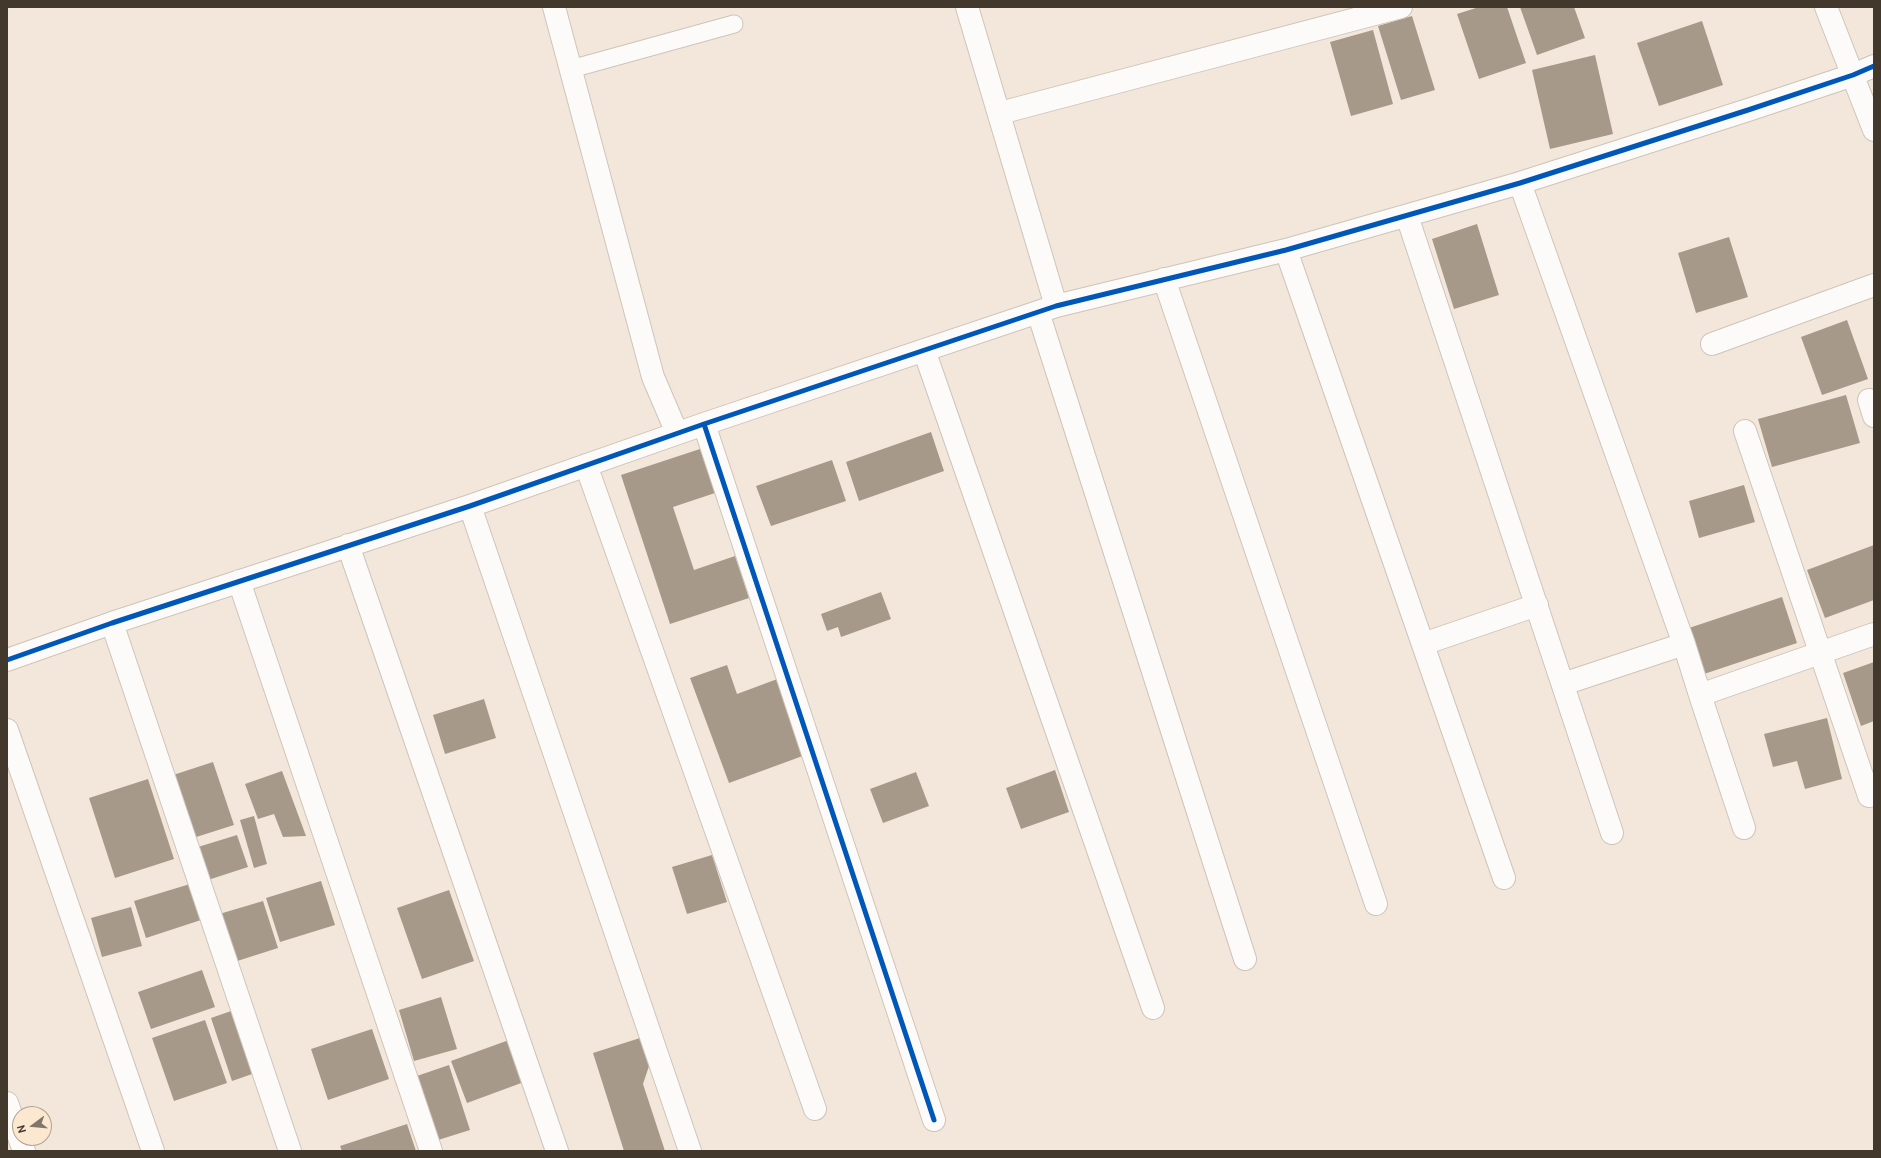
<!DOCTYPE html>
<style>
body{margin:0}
#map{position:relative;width:1881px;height:1158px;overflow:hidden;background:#f2e7da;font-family:Cabin,sans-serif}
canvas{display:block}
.frame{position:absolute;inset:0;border:8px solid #42392c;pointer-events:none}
.north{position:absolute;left:12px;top:1106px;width:40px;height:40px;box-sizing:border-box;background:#fce8d0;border:1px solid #b2a28e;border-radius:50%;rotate:254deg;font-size:11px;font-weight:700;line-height:16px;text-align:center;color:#42392c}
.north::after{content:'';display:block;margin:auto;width:14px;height:18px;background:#807669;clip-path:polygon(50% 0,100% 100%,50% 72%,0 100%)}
</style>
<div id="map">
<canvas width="1881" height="1158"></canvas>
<div class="frame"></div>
<div class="north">N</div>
</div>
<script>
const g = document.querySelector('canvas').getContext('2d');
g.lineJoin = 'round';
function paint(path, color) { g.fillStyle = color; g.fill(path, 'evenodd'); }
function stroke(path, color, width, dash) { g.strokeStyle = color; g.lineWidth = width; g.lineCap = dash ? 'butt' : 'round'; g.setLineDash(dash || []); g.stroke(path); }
const building = new Path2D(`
 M 1479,7 L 1507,7 L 1526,63 L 1479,79 L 1457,14 Z
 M 1520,7 L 1574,7 L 1585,38 L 1537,55 Z
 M 1412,16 L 1435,90 L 1401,100 L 1378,26 Z
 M 1702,21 L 1723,85 L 1659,106 L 1637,43 Z
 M 1373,30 L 1393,104 L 1351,116 L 1330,42 Z
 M 1595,55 L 1613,134 L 1550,149 L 1532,70 Z
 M 1477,224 L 1499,295 L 1454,309 L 1432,239 Z
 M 1729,237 L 1748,297 L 1696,313 L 1678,253 Z
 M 1847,320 L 1868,379 L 1822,395 L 1801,337 Z
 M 1846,395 L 1860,443 L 1772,467 L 1758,419 Z
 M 931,432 L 944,471 L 859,501 L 846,462 Z
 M 700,449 L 715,493 L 673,507 L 694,570 L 735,556 L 749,598 L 670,624 L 621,475 Z
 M 832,460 L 846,501 L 771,526 L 756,486 Z
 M 1744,485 L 1755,522 L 1699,538 L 1689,501 Z
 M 1874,545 L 1874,600 L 1825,618 L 1807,570 Z
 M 881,592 L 891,619 L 841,637 L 838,627 L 827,631 L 821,614 Z
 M 1782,597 L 1797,643 L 1701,675 L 1686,629 Z
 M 1874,662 L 1874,721 L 1861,726 L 1843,673 Z
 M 727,665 L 737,694 L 780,678 L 808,754 L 729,783 L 690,678 Z
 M 484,699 L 496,738 L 445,754 L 433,715 Z
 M 1827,718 L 1842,779 L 1805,789 L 1797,761 L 1773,767 L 1764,734 Z
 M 213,762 L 234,825 L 190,839 L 170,776 Z
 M 1055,770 L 1069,812 L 1021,829 L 1006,788 Z
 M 282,771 L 306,836 L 283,837 L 274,814 L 258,819 L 245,784 Z
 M 916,772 L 929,806 L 883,823 L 870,789 Z
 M 148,779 L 174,859 L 115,878 L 89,798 Z
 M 254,816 L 267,864 L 254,868 L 240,820 Z
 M 237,835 L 248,867 L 208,880 L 198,847 Z
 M 712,855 L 727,902 L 687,914 L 672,867 Z
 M 321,881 L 335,925 L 280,942 L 266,898 Z
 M 190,884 L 201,920 L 146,938 L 134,901 Z
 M 449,890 L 474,961 L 422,979 L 397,908 Z
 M 263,901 L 278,948 L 231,963 L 216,915 Z
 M 131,907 L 142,946 L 102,957 L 91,918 Z
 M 202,970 L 215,1007 L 151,1029 L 138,992 Z
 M 441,997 L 457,1049 L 414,1061 L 399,1010 Z
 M 234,1010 L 255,1073 L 232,1081 L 211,1018 Z
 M 205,1020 L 227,1083 L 174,1101 L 152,1038 Z
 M 372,1029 L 389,1079 L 328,1100 L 311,1049 Z
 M 640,1038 L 649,1066 L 643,1084 L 665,1151 L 624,1151 L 593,1053 Z
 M 509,1040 L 524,1082 L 467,1103 L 451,1061 Z
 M 449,1065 L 470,1130 L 435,1141 L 414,1077 Z
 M 407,1124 L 416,1151 L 342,1151 L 340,1146 Z`);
const lane = new Path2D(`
 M 571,69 L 734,24`);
const street = new Path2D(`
 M 554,7 L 653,377 L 677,433
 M 967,7 L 1056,306
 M 1826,7 L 1874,130
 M 1000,113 L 1401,7
 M 1520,183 L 1684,644 L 1700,695 L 1874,634
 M 1407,216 L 1612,833
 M 1286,250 L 1504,878
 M 1164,279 L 1376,904
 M 1038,312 L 1245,959
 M 1712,344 L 1874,285
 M 924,350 L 1153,1008
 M 1869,400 L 1874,416
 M 704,424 L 934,1120
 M 1745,431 L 1869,796
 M 586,465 L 815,1109
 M 470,506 L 690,1151
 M 348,545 L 557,1151
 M 239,581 L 431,1151
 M 112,623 L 290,1151
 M 1423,644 L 1537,605
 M 7,660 L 112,623 L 470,506 L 704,424 L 1056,306 L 1286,250 L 1520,183 L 1748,110 L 1853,75 L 1874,66
 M 1563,684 L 1684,644
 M 1700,695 L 1744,828
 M 7,730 L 153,1151
 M 7,1103 L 24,1151`);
const cycleway = new Path2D(`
 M 704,424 L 934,1120
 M 7,660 L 112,623 L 470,506 L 704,424 L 1056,306 L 1286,250 L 1520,183 L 1748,110 L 1853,75 L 1874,66`);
paint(building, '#a69989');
stroke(lane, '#cec4b9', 19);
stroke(street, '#cec4b9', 24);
stroke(lane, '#fdfbf9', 17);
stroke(street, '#fdfbf9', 22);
stroke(cycleway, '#0057b8', 5);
</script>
